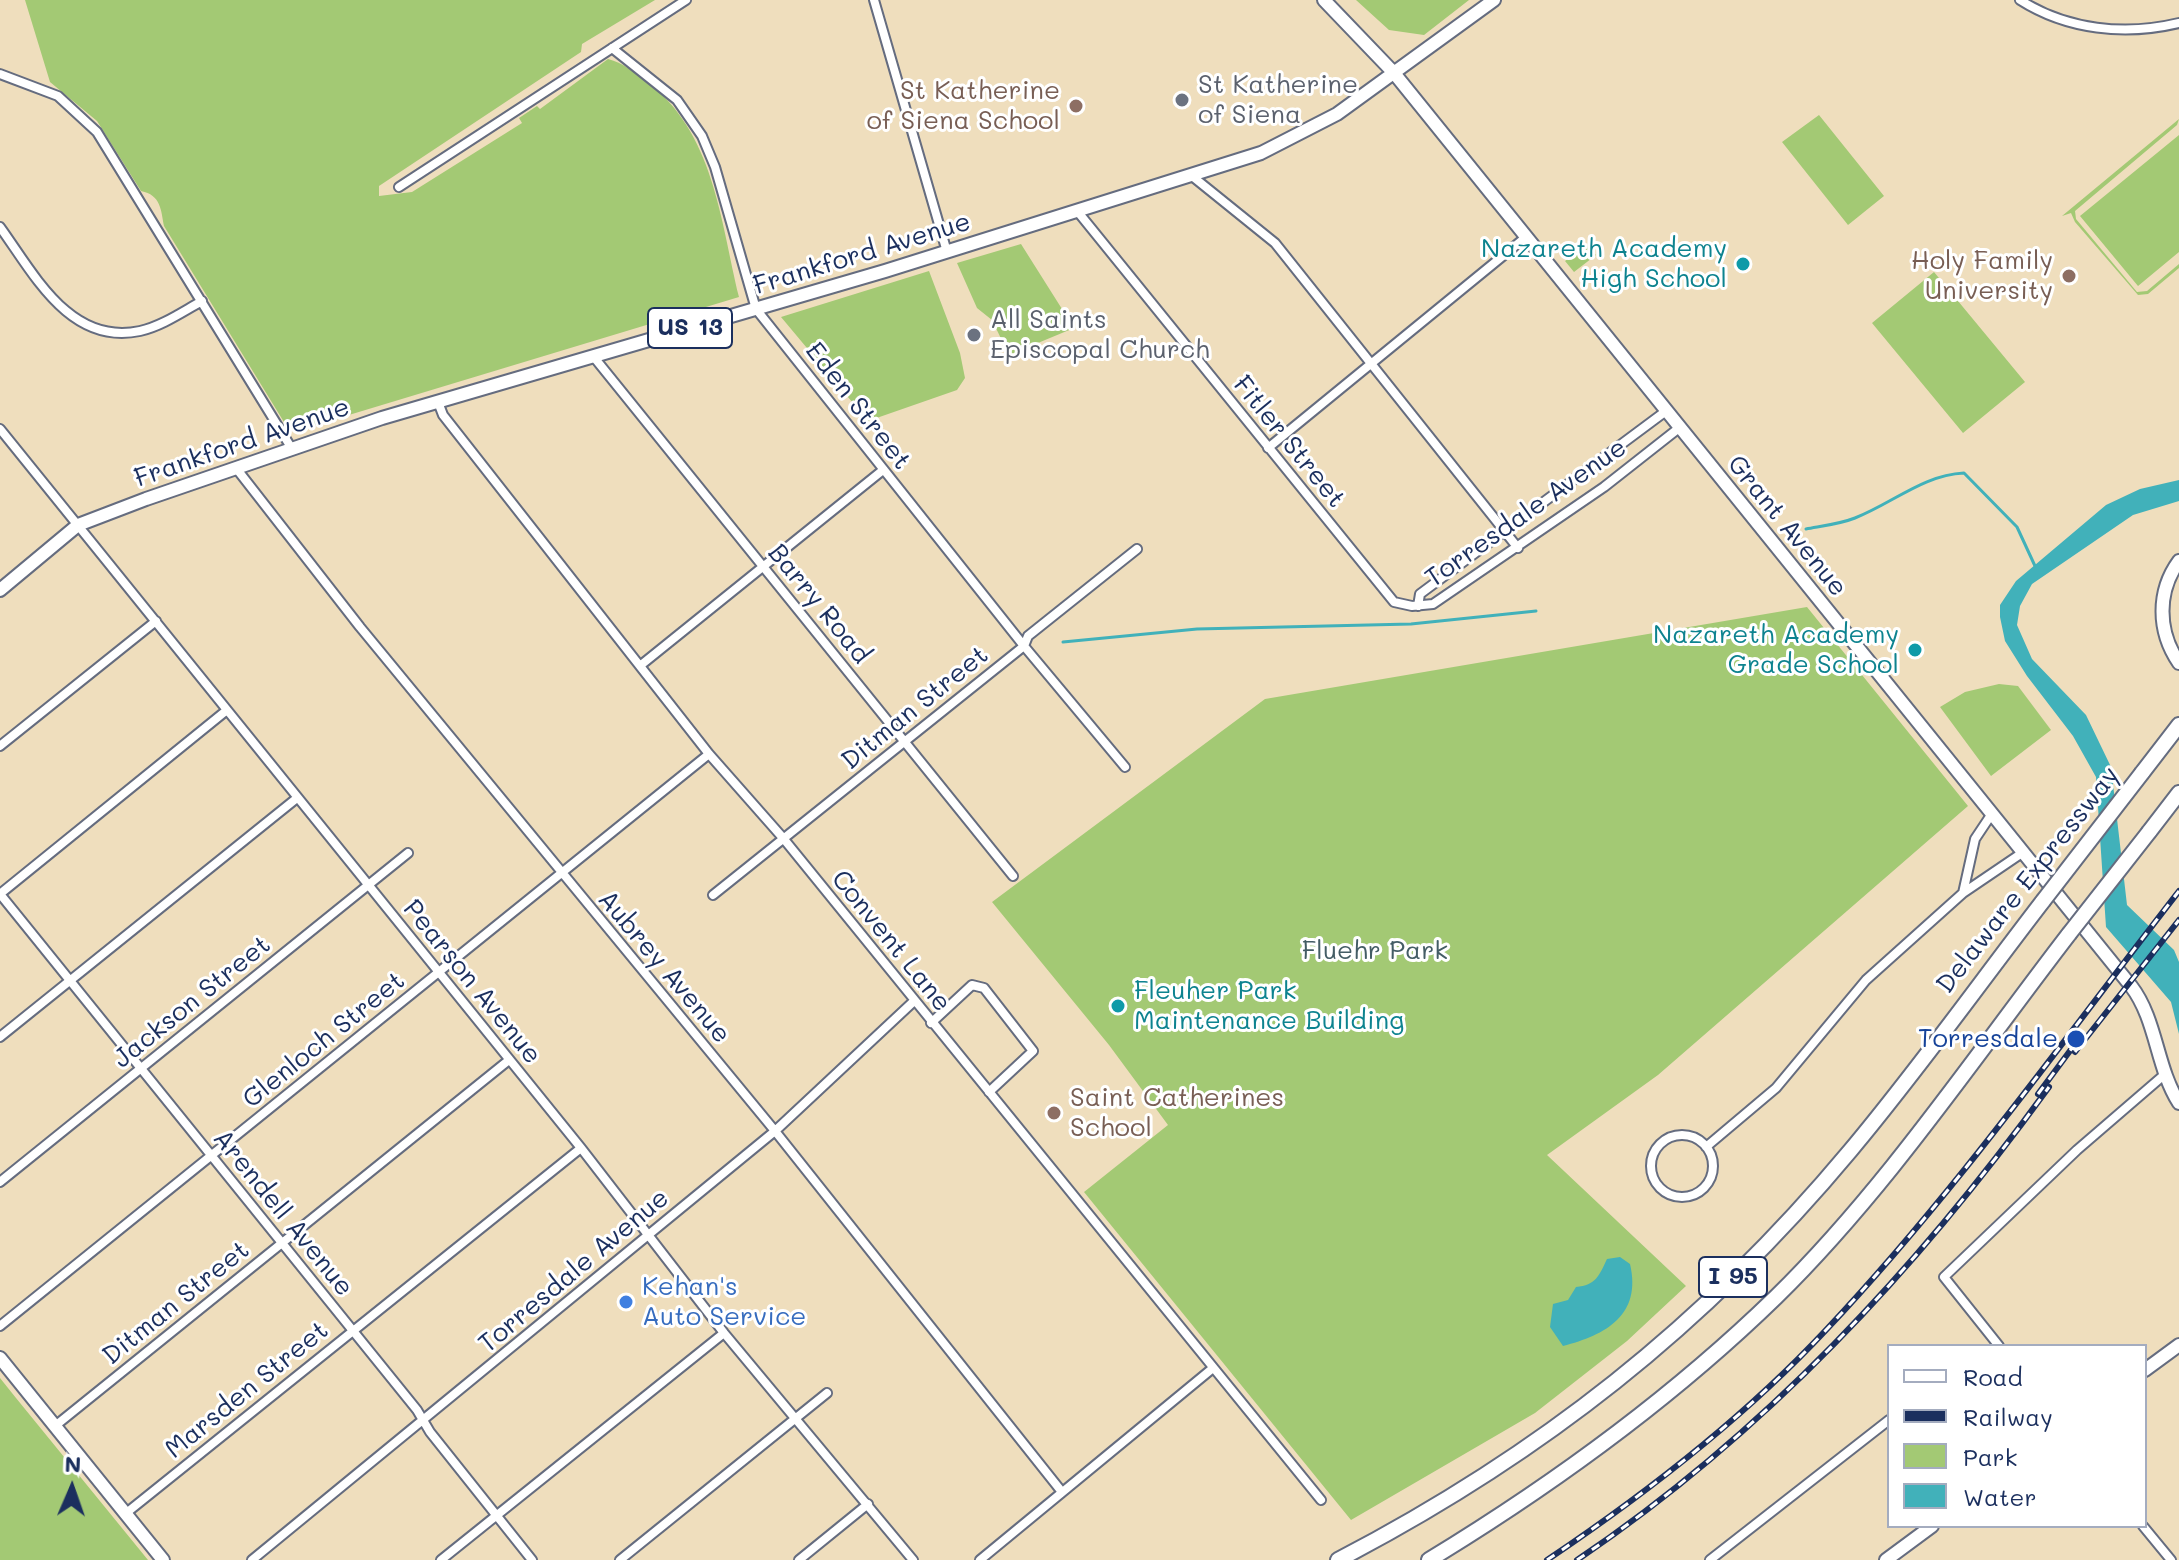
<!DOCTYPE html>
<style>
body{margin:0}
#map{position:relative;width:2179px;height:1560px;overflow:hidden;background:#efdebd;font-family:Mali,sans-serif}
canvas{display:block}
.legend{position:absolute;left:1887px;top:1344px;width:260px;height:184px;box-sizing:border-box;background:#fff;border:2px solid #a4acbf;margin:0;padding:10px 14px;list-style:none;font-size:24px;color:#1b2f5e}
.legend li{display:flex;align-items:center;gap:16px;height:40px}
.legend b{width:40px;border:2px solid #a4acbf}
.north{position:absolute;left:32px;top:1448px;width:80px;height:80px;-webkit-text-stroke:6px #fff;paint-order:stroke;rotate:2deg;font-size:22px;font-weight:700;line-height:32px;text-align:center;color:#1b2f5e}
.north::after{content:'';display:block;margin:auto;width:28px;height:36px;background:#1b2f5e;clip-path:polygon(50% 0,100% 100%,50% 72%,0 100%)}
</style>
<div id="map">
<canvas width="2179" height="1560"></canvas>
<ul class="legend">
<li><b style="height:10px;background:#fff"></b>Road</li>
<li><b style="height:10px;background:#1b2f5e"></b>Railway</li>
<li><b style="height:22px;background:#a3c974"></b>Park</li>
<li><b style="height:22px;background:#41b1ba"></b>Water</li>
</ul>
<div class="north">N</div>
</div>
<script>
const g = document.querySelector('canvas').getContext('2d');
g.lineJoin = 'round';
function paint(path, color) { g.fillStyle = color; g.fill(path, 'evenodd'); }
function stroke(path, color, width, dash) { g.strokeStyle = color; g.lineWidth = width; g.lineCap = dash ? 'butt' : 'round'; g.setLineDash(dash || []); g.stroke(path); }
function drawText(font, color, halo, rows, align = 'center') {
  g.font = font + ' Mali,sans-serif'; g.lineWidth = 6; g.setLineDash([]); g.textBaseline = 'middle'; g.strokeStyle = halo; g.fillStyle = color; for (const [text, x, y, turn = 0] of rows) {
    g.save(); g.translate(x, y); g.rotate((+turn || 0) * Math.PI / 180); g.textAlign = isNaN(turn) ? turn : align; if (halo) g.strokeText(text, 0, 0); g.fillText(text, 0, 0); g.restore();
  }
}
const green = new Path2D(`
 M 25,0 L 655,0 L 582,44 L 581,52 L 379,186 L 379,196 L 412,192 L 522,123 L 519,118 L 537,106 L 540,109 L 608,59 C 623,63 634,72 646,81 C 714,132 720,219 739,297 L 296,431 L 287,427 L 164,226 C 161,210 161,195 141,191 L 97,121 L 50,82 Z
 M 1356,0 L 1469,0 L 1424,35 L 1389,30 Z
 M 1819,115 L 1884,196 L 1848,225 L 1782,142 Z
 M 2179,119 L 2177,125 L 2075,211 L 2076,219 L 2137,292 L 2147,291 L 2179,264 L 2179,268 L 2148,294 L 2138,295 L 2075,222 L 2071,213 L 2062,216 Z
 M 2179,135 L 2179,252 L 2138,286 L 2080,216 Z
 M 1021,244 L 1074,328 L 1009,355 L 992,320 L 977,308 L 957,263 Z
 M 1586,244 L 1596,255 L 1574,272 L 1565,261 Z
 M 929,271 L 960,353 L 965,378 L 957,390 L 868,421 L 781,317 Z
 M 1934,272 L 2025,382 L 1963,433 L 1872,323 Z
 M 1807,607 L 1968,806 L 1658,1075 L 1547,1155 L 1686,1286 L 1627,1341 L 1535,1413 L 1351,1520 L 1084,1192 L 1168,1125 L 1109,1045 L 992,902 L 1265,699 Z
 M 1999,684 L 2018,686 L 2051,730 L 1991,776 L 1940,707 L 1965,692 Z
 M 0,1378 L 16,1398 L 148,1560 L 0,1560 Z`);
const water = new Path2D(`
 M 2179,480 L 2179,501 L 2133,515 L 2032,584 L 2020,606 L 2017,625 L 2032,659 L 2086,715 L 2111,767 L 2127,905 L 2174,950 L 2179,962 L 2179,1034 L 2171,1002 L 2106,927 L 2096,777 L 2073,736 L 2027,676 L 2005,641 L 2000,617 L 2000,605 L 2016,581 L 2106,505 L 2140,489 Z
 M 1620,1257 L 1630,1264 C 1642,1315 1606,1335 1563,1346 L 1550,1327 L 1553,1304 L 1568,1300 L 1576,1287 C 1596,1285 1599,1276 1607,1259 Z`);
const stream = new Path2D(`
 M 1806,529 C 1822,526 1840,524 1855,518 C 1893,503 1923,475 1964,473 L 2017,527 L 2035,566
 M 1063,642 L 1197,629 L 1411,624 L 1536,611`);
const street = new Path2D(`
 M 874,0 L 947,252
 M 2020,0 C 2067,30 2125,36 2179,23
 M 612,48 L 677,100 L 702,136 L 715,167 L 756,309 L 1024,646 L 1125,767
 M 0,74 L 58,96 L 97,132 L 292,449
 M 1192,176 L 1275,243 L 1518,548
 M 399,187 L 686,0
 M 1078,212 L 1394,602 L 1412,606 L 1433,604 L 1604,487 L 1679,428
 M 0,227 C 34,274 70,346 140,331 C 162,326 182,312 202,301
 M 593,356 L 1013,876
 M 438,402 L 443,415 L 709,754 L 783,838 L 1321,1500
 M 0,429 L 581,1148 L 724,1333 L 913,1560
 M 1268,448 L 1526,237
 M 236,468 L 360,627 L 775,1131 L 1062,1492
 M 1418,606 L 1420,594 L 1666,411
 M 641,665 L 883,470
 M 227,710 L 0,894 L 417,1410 L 430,1432 L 532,1560
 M 0,746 L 156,621
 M 1963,893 L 2022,853
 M 713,895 L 1024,646 L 1028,636 L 1137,549
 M 931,1023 L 972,985 L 984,988 L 1033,1051 L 989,1092
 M 0,1037 L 297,798
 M1651 1166a31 31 0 1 1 62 0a31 31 0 1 1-62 0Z
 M 1706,1147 L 1776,1088 L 1866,980 L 1963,893 L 1975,839 L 1991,815
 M 0,1182 L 408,853
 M 0,1326 L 709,754
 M 1999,1346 L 1944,1277 L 2077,1150 L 2164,1075
 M 55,1426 L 509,1060
 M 125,1514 L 581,1148
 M 2143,1526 L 2171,1560
 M 252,1560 L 775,1131 L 913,1002
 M 441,1560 L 724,1333
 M 620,1560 L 827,1393
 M 799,1560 L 868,1504
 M 980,1560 L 1213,1368
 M 1710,1560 L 1889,1420`);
const secondary = new Path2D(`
 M 1394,73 L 2131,986 C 2157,1020 2156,1067 2179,1103
 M 2179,561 C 2157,591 2157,631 2179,663
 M 0,1358 L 163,1560
 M 2145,1370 L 2179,1345
 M 1886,1560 L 1932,1526`);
const primary = new Path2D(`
 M 1324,0 L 1394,73
 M 0,590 L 78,525 L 146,499 L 382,418 L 885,271 L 1261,153 L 1337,114 L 1494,0`);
const highway = new Path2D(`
 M 2142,773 L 2179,725
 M 2149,832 L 2179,793
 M 1338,1560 C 1540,1455 1704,1326 1850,1151 C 1918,1070 1979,984 2043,901
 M 1429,1560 C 1554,1484 1670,1400 1776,1297 C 1886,1189 1975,1056 2069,934`);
const rail = new Path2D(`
 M 2075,1052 L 2179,920
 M 2038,1094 L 2078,1040
 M 1547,1560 C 1647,1493 1744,1418 1826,1330 C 1955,1193 2064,1039 2179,891
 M 1577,1560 C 1764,1434 1917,1269 2049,1087`);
const highwayBridge = new Path2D(`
 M 2043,901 L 2142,773
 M 2069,934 L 2149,832`);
const markers = [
 [1182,100,8,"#6b7280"],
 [1076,106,8,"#8d6e63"],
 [1743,264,8,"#0f9aa8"],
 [2069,276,8,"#8d6e63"],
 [974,335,8,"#6b7280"],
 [1915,650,8,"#0f9aa8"],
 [1118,1006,8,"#0f9aa8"],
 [2076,1039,10,"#1a4fb4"],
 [1054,1113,8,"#8d6e63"],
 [626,1302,8,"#3f7fe0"]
];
const shields = [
 [690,328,84],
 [1733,1277,68]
];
const shieldNames = [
 ["US 13",690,328],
 ["I 95",1733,1277]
];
const worshipNames = [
 ["St Katherine",1198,85],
 ["of Siena",1198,115],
 ["All Saints",990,320],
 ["Episcopal Church",990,350]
];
const educationNames = [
 ["St Katherine",1060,91],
 ["of Siena School",1060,121],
 ["Holy Family",2053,261],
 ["University",2053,291],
 ["Saint Catherines",1070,1098,"left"],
 ["School",1070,1128,"left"]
];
const cultureNames = [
 ["Nazareth Academy",1727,249],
 ["High School",1727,279],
 ["Nazareth Academy",1899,635],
 ["Grade School",1899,665],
 ["Fleuher Park",1134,991,"left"],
 ["Maintenance Building",1134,1021,"left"]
];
const streetNames = [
 ["Frankford Avenue",862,254,-17],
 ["Eden Street",858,406,52],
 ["Fitler Street",1289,442,51],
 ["Frankford Avenue",242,443,-19],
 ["Torresdale Avenue",1526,513,-35],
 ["Grant Avenue",1787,526,51],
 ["Barry Road",819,604,51],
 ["Ditman Street",915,708,-39],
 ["Delaware Expressway",2028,880,-52],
 ["Convent Lane",891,941,51],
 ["Aubrey Avenue",664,967,50],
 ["Pearson Avenue",472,982,51],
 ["Jackson Street",192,1002,-39],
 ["Glenloch Street",324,1040,-39],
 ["Arendell Avenue",283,1213,51],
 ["Torresdale Avenue",574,1271,-40],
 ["Ditman Street",176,1303,-39],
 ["Marsden Street",247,1390,-39]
];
const parkNames = [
 ["Fluehr Park",1375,951]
];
const transitNames = [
 ["Torresdale",2058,1039]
];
const shopNames = [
 ["Kehan's",642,1287],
 ["Auto Service",642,1317]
];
paint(green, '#a3c974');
paint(water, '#41b1ba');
stroke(stream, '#41b1ba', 3);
stroke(street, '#656c7f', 12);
stroke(secondary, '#656c7f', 16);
stroke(primary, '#656c7f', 16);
stroke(highway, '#656c7f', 18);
stroke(street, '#fff', 8);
stroke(secondary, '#fff', 12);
stroke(primary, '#fff', 12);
stroke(highway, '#fff', 14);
stroke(rail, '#1b2f5e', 6);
stroke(rail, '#fff', 3, [9]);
stroke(highwayBridge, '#656c7f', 18, []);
stroke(highwayBridge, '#fff', 14);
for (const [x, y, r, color] of markers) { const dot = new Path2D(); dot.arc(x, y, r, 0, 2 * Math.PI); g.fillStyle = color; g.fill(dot); stroke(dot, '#fff', 3); }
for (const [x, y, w] of shields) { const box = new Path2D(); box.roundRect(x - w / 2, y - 20, w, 40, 6); g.fillStyle = '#fff'; g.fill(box); stroke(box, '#1b2f5e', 2); }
drawText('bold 24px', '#1b2f5e', null, shieldNames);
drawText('26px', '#5b616d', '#fff', worshipNames, 'left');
drawText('26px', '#785e54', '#fff', educationNames, 'right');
drawText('26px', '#0d838f', '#fff', cultureNames, 'right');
drawText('26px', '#1b2f5e', '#fff', streetNames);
drawText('26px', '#445d65', '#fff', parkNames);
drawText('26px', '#164399', '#fff', transitNames, 'right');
drawText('26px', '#366cbe', '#fff', shopNames, 'left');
</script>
